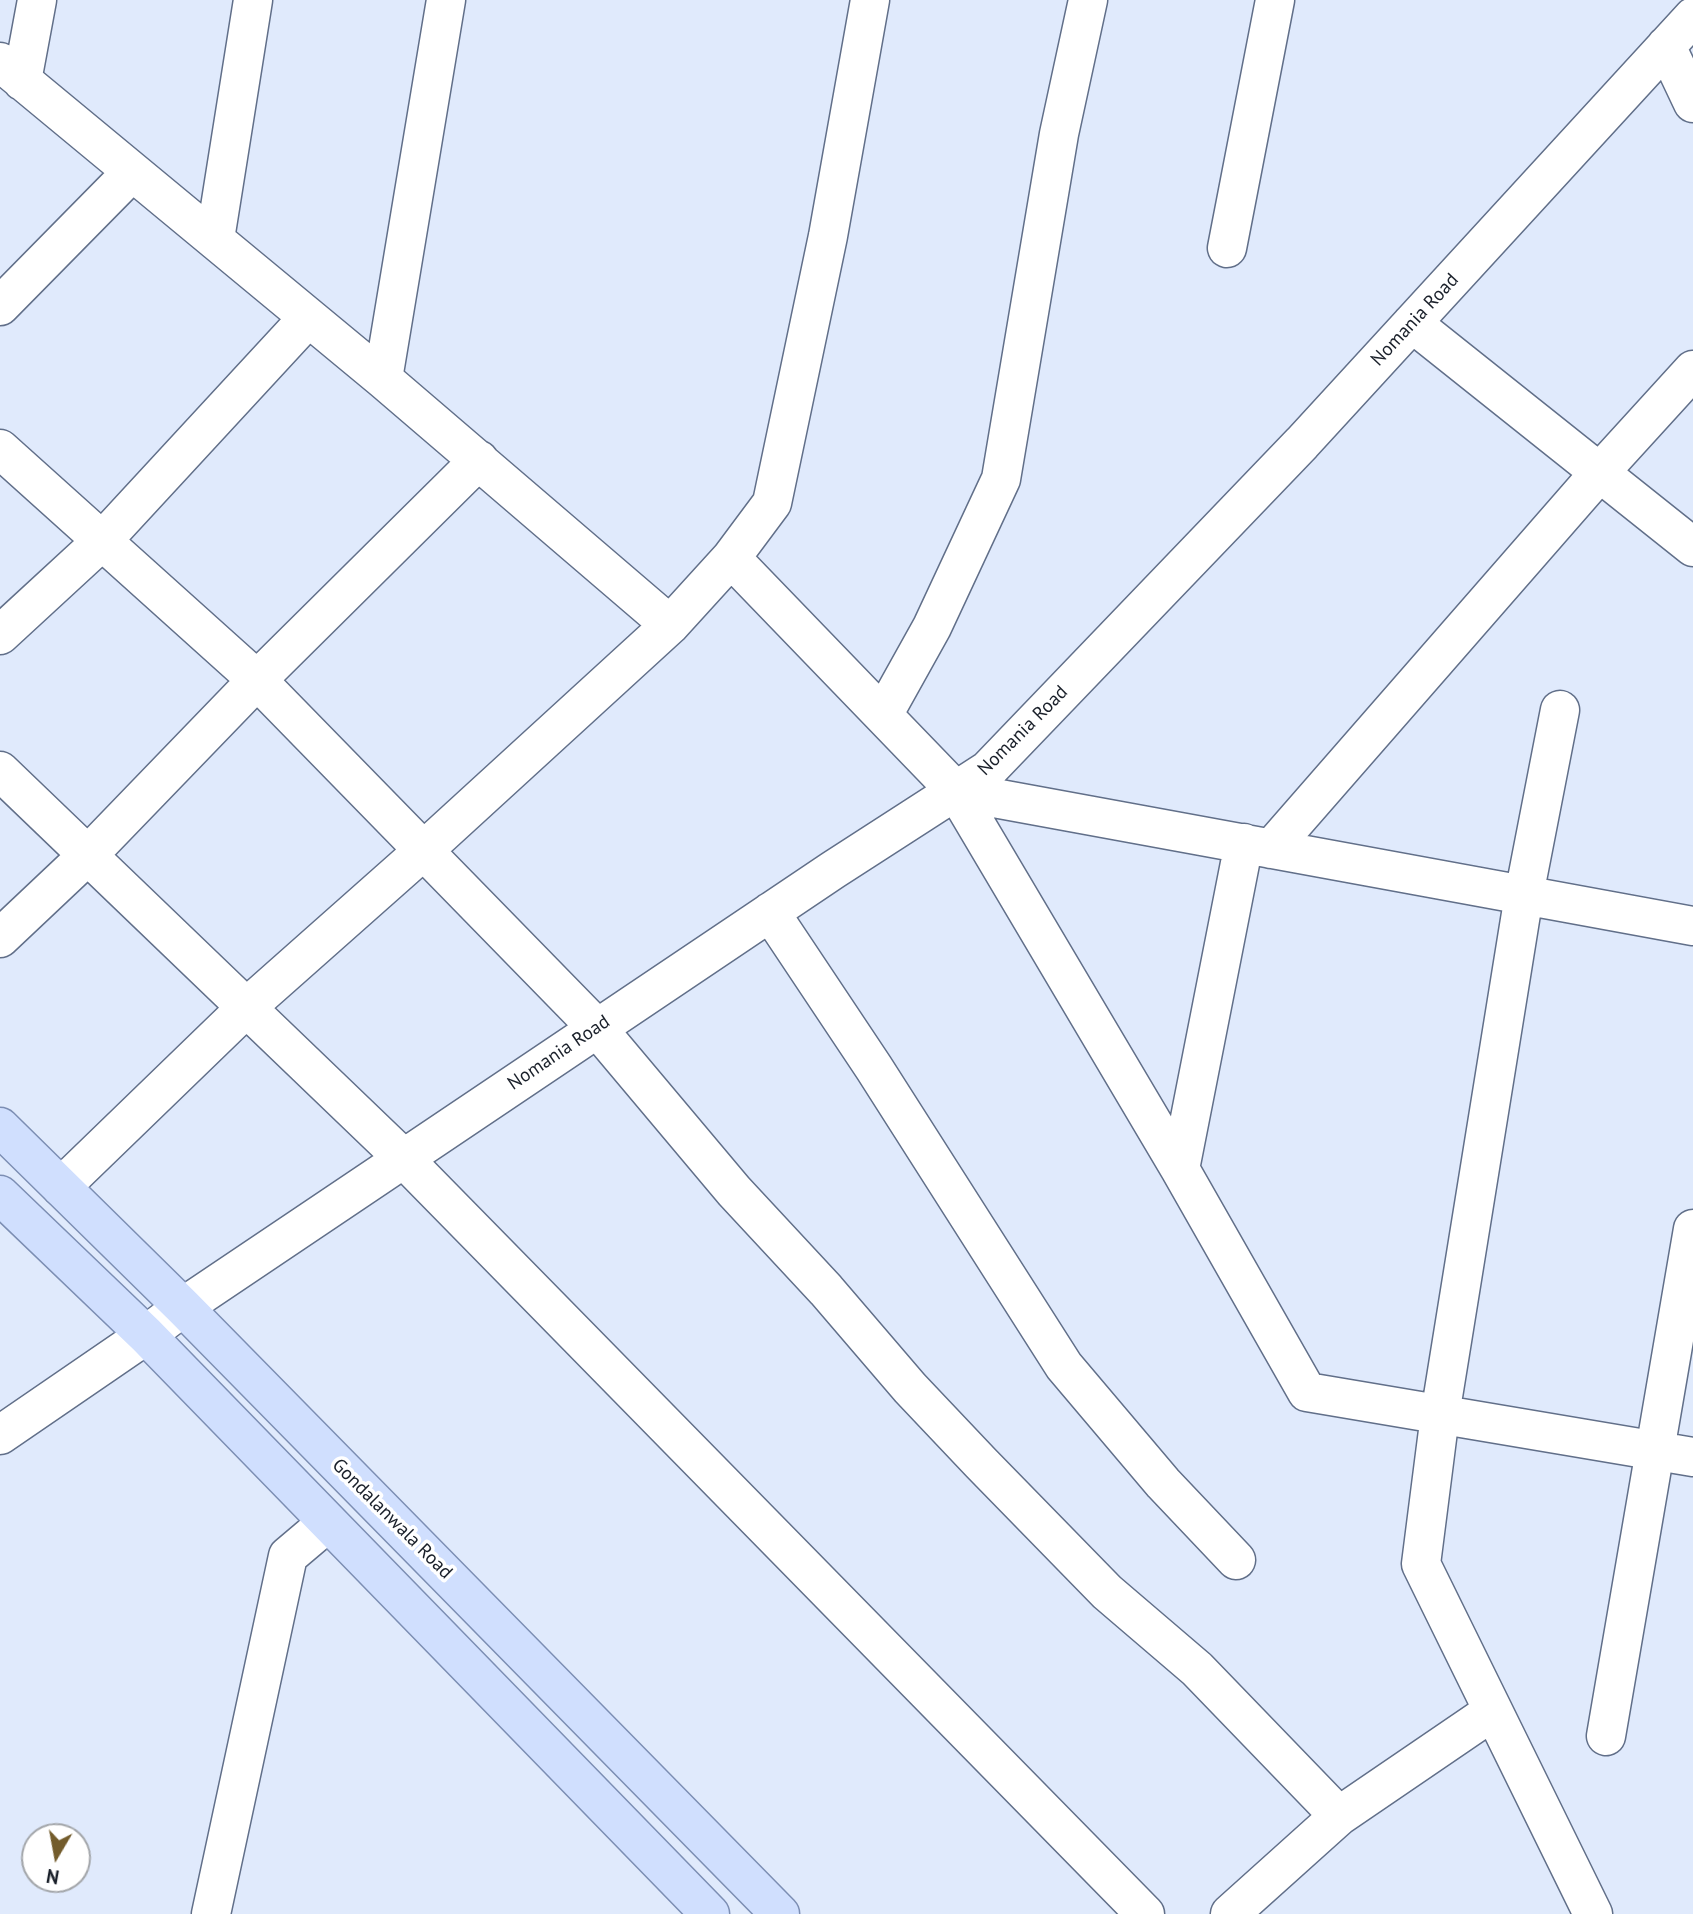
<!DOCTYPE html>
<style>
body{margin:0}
#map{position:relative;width:1693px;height:1914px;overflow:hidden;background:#e0eafc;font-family:"PT Sans",sans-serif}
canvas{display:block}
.north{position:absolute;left:21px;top:1823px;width:70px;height:70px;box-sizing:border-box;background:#fff;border:2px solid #a3a6aa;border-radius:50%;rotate:190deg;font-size:19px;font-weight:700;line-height:28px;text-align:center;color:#1a202a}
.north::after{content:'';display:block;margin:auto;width:24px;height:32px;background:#735c2c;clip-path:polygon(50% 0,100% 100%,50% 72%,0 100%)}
</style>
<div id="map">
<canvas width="1693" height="1914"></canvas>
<div class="north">N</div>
</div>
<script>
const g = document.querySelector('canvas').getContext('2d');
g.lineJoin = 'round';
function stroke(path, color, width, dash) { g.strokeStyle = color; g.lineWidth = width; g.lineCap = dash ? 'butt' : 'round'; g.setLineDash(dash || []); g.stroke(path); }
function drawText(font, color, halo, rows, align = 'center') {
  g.font = font + ' "PT Sans",sans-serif'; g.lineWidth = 7; g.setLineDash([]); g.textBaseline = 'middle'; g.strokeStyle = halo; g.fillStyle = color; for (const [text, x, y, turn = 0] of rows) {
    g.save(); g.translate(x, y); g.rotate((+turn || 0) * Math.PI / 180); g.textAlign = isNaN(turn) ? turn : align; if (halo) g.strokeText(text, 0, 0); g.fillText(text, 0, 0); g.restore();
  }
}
const minor = new Path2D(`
 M 1666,46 L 1693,103
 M 0,62 L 383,379 L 670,625
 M 22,81 L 37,0
 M 215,239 L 253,0
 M 1227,248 L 1275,0
 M 0,306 L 132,172
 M 1412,323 L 1693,547
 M 383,379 L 446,0
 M 0,449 L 257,680 L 597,1028 L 734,1191 L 826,1290 L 910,1388 L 981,1463 L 1107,1592 L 1197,1669 L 1339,1816
 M 731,558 L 956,791 L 1180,1169 L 1307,1392 L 1693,1457
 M 0,635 L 102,541 L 308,318
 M 1560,710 L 1524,895 L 1440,1415 L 1421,1564 L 1593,1914
 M 883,715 L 932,627 L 1001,479 L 1059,134 L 1088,0
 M 0,771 L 403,1158 L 1145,1914
 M 956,791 L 1693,926
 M 1271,849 L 1601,471 L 1693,370
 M 770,912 L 874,1068 L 1064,1366 L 1163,1483 L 1236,1560
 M 0,938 L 88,855 L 257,680 L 479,460
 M 1180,1169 L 1244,843
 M 61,1187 L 247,1007 L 423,851 L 670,625 L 731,558 L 772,503 L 828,236 L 870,0
 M 0,1435 L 146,1335 L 183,1307 L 833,870 L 988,770 L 1302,443 L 1693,17
 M 1606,1736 L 1693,1229
 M 211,1914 L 288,1556 L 327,1523
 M 1230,1914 L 1339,1816 L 1493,1711`);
const major = new Path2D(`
 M 0,1127 L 183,1307 L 780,1914
 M 0,1195 L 146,1335 L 710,1914`);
const streetNames = [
 ["Nomania Road",1415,320,-47],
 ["Nomania Road",1023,731,-45],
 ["Nomania Road",559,1053,-34],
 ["Gondalanwala Road",392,1519,45]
];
stroke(minor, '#616f89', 41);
stroke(major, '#7c8eb3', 41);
stroke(minor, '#fff', 38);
stroke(major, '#d0dffe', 38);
drawText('19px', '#1a202a', '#fff', streetNames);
</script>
